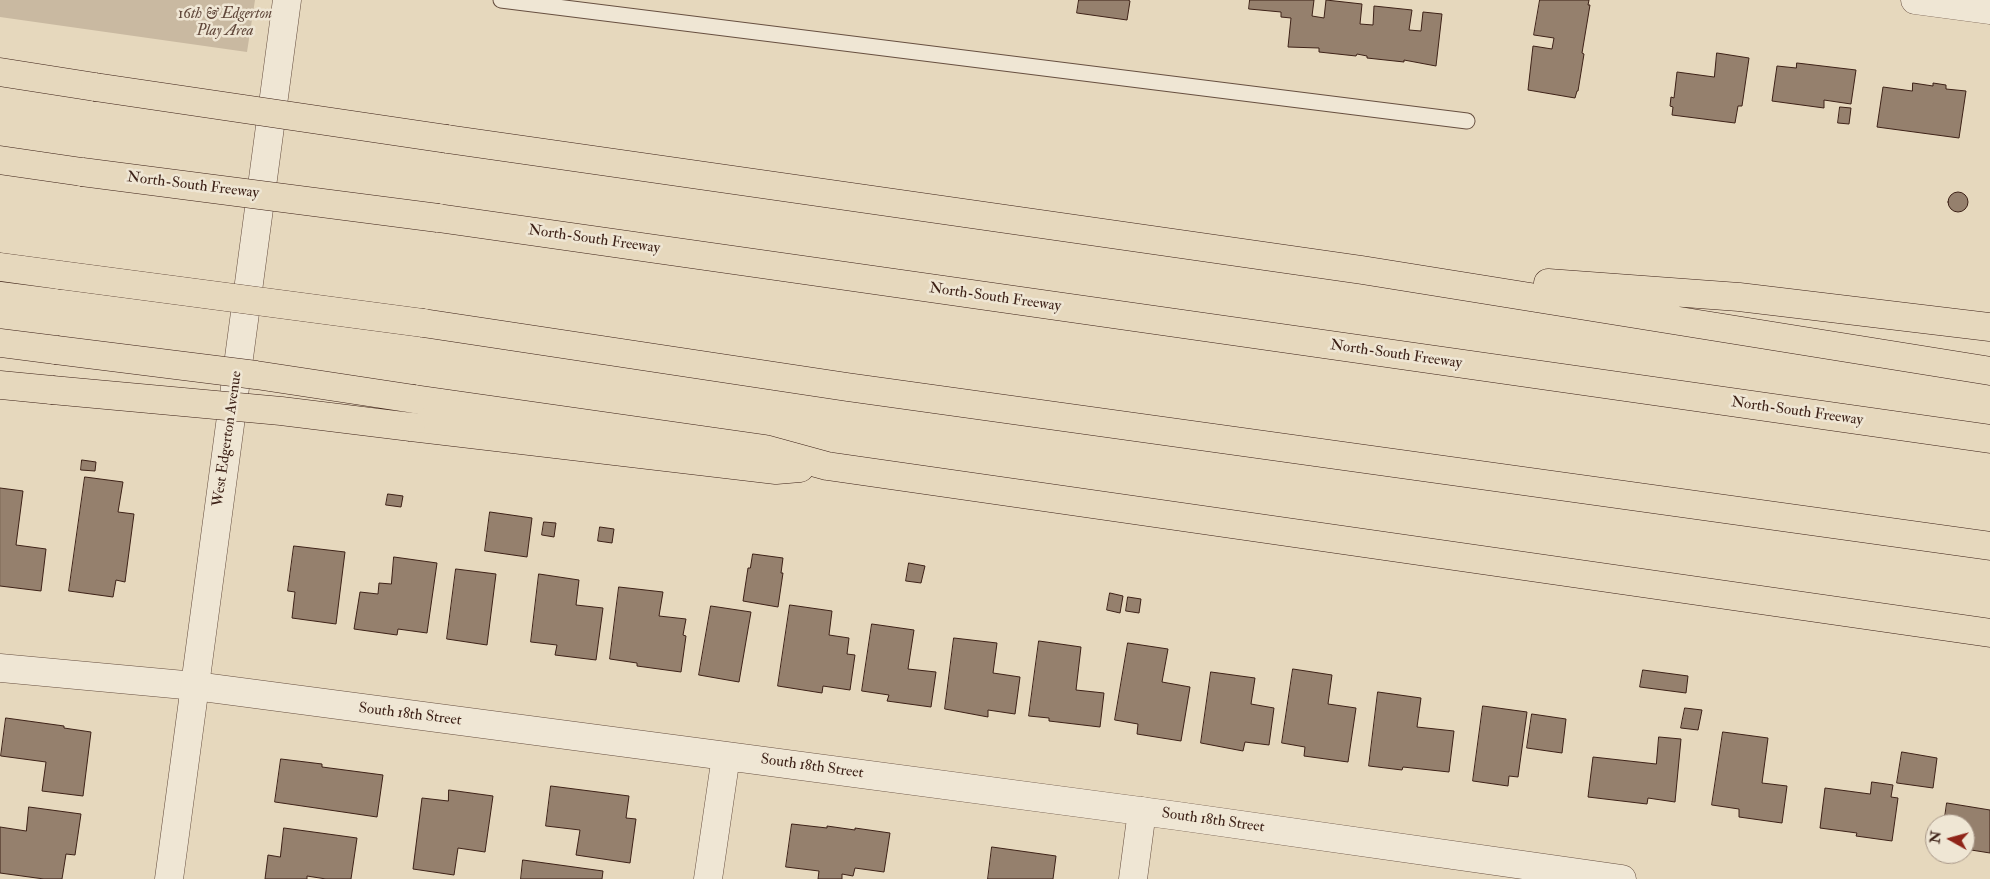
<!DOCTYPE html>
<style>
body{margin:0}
#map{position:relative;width:1990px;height:879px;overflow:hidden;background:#e6d8bd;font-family:"IM FELL Double Pica",serif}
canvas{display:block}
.north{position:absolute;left:1925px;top:814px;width:50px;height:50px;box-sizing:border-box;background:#efe6d4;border:1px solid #a89788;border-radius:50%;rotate:277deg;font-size:14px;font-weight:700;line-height:20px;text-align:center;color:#3d2117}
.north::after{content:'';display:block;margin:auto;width:18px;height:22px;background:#8f2418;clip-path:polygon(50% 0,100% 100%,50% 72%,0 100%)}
</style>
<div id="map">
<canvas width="1990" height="879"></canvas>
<div class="north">N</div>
</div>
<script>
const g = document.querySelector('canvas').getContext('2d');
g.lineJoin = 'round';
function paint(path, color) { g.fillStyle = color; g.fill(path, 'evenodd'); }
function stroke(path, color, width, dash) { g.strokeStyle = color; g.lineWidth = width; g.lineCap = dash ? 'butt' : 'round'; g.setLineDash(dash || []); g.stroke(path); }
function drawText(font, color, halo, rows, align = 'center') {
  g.font = font + ' "IM FELL Double Pica",serif'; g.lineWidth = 5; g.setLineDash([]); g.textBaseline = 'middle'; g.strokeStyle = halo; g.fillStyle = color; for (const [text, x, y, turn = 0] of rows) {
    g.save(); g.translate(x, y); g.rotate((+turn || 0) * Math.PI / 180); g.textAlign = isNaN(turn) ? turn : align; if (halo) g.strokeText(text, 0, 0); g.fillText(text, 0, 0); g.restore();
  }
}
const green = new Path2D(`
 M 0,0 L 255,0 L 247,52 L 0,17 Z`);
const building = new Path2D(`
 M 1079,0 L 1128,0 L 1130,1 L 1127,20 L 1077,13 Z
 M 1250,0 L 1314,0 L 1312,16 L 1324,18 L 1326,0 L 1362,4 L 1360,24 L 1373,25 L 1374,6 L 1412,10 L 1409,30 L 1421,31 L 1423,12 L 1442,14 L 1436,66 L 1404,60 L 1404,62 L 1367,58 L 1367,56 L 1357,54 L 1356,56 L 1319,52 L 1319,48 L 1288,47 L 1291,18 L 1281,17 L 1281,12 L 1249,9 Z
 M 1540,0 L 1589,0 L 1588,5 L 1590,5 L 1582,53 L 1584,54 L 1578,91 L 1577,91 L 1575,98 L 1528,90 L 1533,46 L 1552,49 L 1554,38 L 1534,35 Z
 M 1717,53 L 1749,58 L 1742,106 L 1738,106 L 1735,123 L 1672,115 L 1673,107 L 1670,106 L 1671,97 L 1674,98 L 1677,72 L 1714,77 Z
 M 1797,63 L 1856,70 L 1851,104 L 1824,100 L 1824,108 L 1772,101 L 1777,66 L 1796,68 Z
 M 1913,83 L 1933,86 L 1933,83 L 1946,85 L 1946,89 L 1966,91 L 1959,138 L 1877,127 L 1883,87 L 1912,91 Z
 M 1840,107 L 1851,108 L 1849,124 L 1838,123 Z
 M1948 202a10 10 0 1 1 20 0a10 10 0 1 1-20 0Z
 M 82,460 L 96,462 L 95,471 L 81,470 Z
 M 85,477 L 123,482 L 118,512 L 134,514 L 125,582 L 116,580 L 113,597 L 69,591 Z
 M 0,488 L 23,491 L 16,545 L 46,549 L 41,591 L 0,586 Z
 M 388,494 L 403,496 L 401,507 L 386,505 Z
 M 490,512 L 532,518 L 527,557 L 485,551 Z
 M 544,522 L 556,523 L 554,537 L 542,535 Z
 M 600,527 L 614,529 L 612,543 L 598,541 Z
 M 294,546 L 345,552 L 336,624 L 292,618 L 295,592 L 288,591 Z
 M 753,554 L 783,558 L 781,573 L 783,573 L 778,607 L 743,601 L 748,568 L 750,568 Z
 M 394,557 L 437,563 L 427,633 L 398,629 L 397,635 L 354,629 L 360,592 L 378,594 L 379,583 L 391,584 Z
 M 909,563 L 925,566 L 921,583 L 906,581 Z
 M 456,569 L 496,574 L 487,645 L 447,639 Z
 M 539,574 L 579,580 L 576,605 L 603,608 L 596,660 L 555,655 L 557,645 L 531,642 Z
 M 619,587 L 663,592 L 659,616 L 686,619 L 683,635 L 686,636 L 681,672 L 637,666 L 637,663 L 610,659 Z
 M 1110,593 L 1123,596 L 1120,613 L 1107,610 Z
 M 1128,597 L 1141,599 L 1139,613 L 1126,611 Z
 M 790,605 L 832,611 L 829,635 L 849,638 L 847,654 L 855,655 L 850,690 L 823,686 L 822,693 L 778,686 Z
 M 711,606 L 751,612 L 739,682 L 699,675 Z
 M 872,624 L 914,630 L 908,669 L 936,672 L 931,707 L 887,701 L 889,695 L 862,691 Z
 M 954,638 L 997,643 L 993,673 L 1020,677 L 1015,714 L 988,710 L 988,717 L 945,709 Z
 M 1039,641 L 1081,647 L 1076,690 L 1104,693 L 1100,727 L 1049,721 L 1049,718 L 1029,716 Z
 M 1128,643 L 1168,649 L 1162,682 L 1190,687 L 1181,741 L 1137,734 L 1138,724 L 1115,720 Z
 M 1293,669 L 1332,675 L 1328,704 L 1356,708 L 1348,762 L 1304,756 L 1305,747 L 1282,743 Z
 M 1643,670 L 1688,676 L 1686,693 L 1640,687 Z
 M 1211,672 L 1255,678 L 1251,704 L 1274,708 L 1269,745 L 1245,742 L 1243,751 L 1201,743 Z
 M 1378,692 L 1421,698 L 1417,727 L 1454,731 L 1449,772 L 1403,767 L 1402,770 L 1369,766 Z
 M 1483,706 L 1527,712 L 1518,777 L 1509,776 L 1508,786 L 1473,781 Z
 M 1685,708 L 1702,710 L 1698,730 L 1681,728 Z
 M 1532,714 L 1566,719 L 1562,753 L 1527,748 Z
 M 6,718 L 64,726 L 64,728 L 91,732 L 83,796 L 42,791 L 46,762 L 1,756 Z
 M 1723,732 L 1768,738 L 1762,783 L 1787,786 L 1782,823 L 1739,817 L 1739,809 L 1712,805 Z
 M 1659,737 L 1681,739 L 1675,802 L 1648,798 L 1647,804 L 1588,797 L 1593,757 L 1656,764 Z
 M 1902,752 L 1937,758 L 1933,788 L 1897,783 Z
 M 281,759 L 322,764 L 322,767 L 383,775 L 377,817 L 275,802 Z
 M 1872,782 L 1893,785 L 1891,797 L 1898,798 L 1892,841 L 1856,836 L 1857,833 L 1820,828 L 1825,788 L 1870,794 Z
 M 551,786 L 629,796 L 626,818 L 636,819 L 630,863 L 576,855 L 580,830 L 546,826 Z
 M 449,790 L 493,796 L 485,852 L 458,848 L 454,875 L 413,869 L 422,798 L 448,801 Z
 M 1947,803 L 1990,810 L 1990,853 L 1965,849 L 1965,824 L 1944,824 Z
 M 29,807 L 81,814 L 75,855 L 66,854 L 62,879 L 44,879 L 0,873 L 0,827 L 26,831 Z
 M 792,824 L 827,828 L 827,826 L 855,830 L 855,828 L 890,833 L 884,872 L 855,868 L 853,876 L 842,874 L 842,879 L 818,879 L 819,871 L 786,867 Z
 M 284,828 L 357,838 L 351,879 L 326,879 L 307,876 L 307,879 L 265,879 L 268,855 L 280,857 Z
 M 992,847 L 1056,856 L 1053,879 L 988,879 Z
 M 523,860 L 603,871 L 602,879 L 521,879 Z`);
const service = new Path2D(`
 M 501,0 L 1467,121`);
const minor = new Path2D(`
 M 1915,0 L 1990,10
 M 0,668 L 195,686 L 726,756 L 1178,816 L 1622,879
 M 708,879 L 726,756
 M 1133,879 L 1142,811`);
const tertiary = new Path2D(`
 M 169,879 L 287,0`);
const motorway = new Path2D(`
 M 0,72 L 95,87
 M 447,139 L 1362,270 L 1990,371
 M 0,160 L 82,172
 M 438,218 L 1990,439
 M 0,267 L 60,275
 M 1548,283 L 1739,297 L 1990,327
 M 423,323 L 847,387 L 1990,546
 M 0,343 L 56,350
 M 0,385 L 52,390
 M 414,399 L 765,449 L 827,466 L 1990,633
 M 411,427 L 776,470 L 800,468`);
const motorwayBridge = new Path2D(`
 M 95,87 L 447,139
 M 82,172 L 438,218
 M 60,275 L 423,323
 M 56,350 L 256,375 L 414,399
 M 52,390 L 281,411 L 411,427`);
const parkNames = [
 ["16th & Edgerton",225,15],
 ["Play Area",225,32]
];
const streetNames = [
 ["North-South Freeway",193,186,7],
 ["North-South Freeway",594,240,8],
 ["North-South Freeway",995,298,8],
 ["North-South Freeway",1396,355,8],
 ["North-South Freeway",1797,412,8],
 ["West Edgerton Avenue",228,439,-82],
 ["South 18th Street",410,715,7],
 ["South 18th Street",812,767,8],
 ["South 18th Street",1213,821,8]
];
paint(green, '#c9b9a1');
paint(building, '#95806d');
stroke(building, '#3d2117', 1);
stroke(service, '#674f40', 17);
stroke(minor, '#674f40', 29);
stroke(tertiary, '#674f40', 29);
stroke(motorway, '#3d2117', 29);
stroke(service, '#efe6d4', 15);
stroke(minor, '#efe6d4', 28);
stroke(tertiary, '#efe6d4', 28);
stroke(motorway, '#e6d8bd', 28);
stroke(motorwayBridge, '#3d2117', 29, []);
stroke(motorwayBridge, '#e6d8bd', 28);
drawText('italic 15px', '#60473a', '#efe6d4', parkNames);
drawText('15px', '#3d2117', '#efe6d4', streetNames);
</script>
